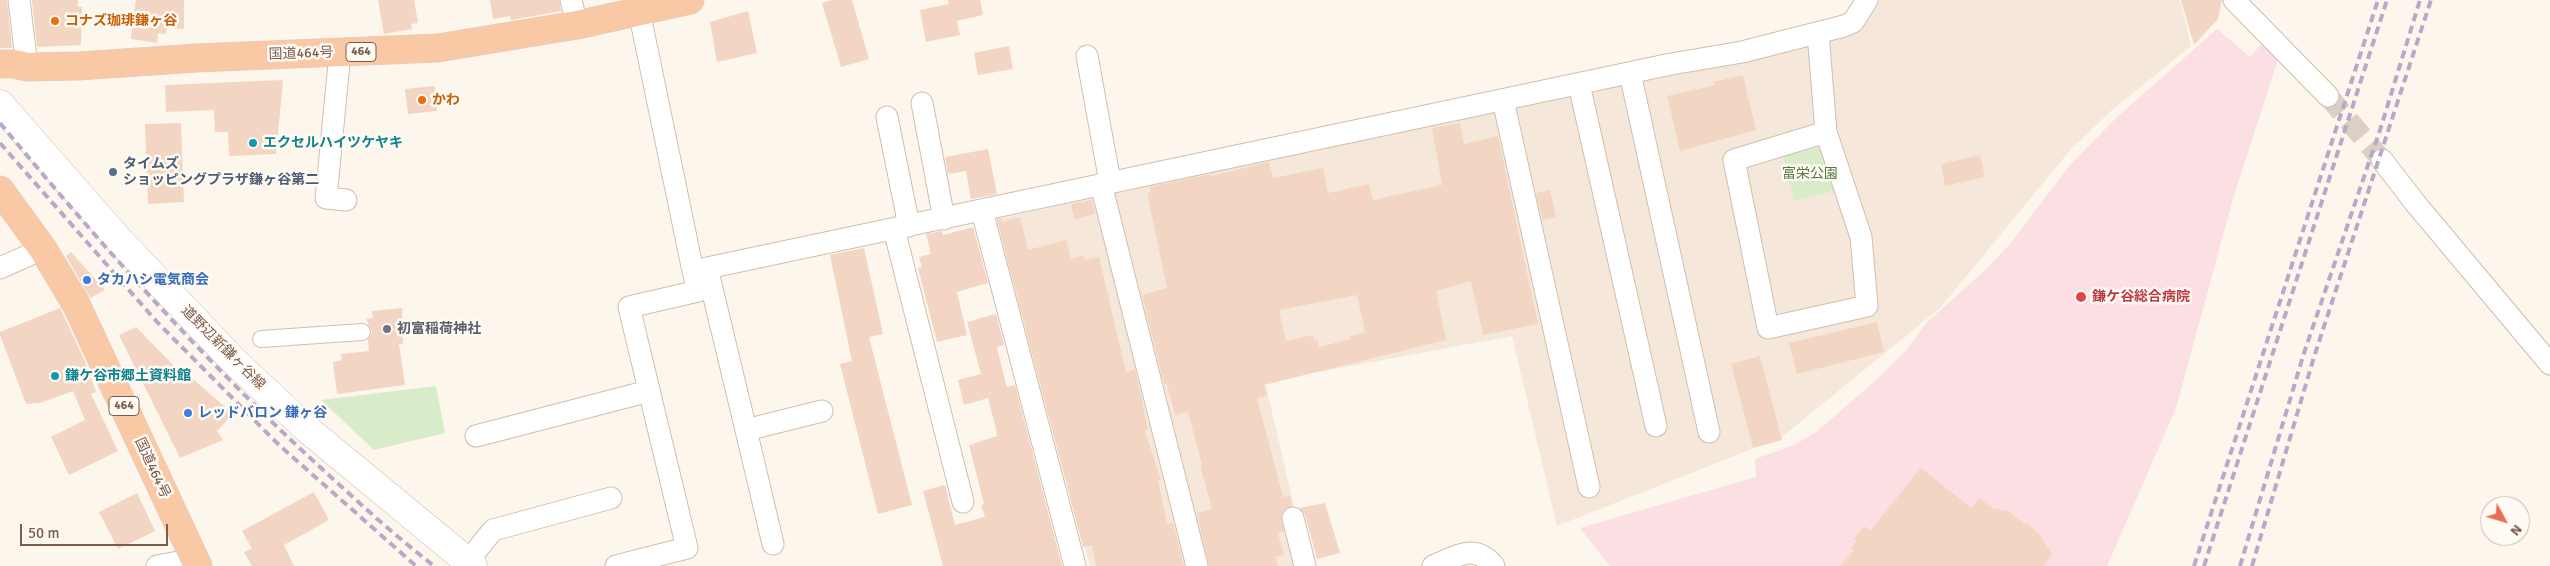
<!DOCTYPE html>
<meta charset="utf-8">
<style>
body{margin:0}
#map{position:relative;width:2550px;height:566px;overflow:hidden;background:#fdf6ec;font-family:Signika,sans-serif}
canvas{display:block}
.north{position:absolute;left:2480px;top:496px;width:50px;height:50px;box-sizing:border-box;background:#fffaf3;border:1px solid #cabbb1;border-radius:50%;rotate:129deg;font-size:14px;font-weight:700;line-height:20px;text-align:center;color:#7a5c4d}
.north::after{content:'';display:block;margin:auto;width:18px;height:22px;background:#e76f51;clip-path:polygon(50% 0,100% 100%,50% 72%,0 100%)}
.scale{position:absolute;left:20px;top:524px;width:148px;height:22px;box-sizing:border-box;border:2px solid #7a5c4d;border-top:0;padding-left:6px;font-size:15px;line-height:18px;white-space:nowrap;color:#7a5c4d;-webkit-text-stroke:4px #fffaf3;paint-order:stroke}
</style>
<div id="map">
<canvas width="2550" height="566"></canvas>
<div class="north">N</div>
<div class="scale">50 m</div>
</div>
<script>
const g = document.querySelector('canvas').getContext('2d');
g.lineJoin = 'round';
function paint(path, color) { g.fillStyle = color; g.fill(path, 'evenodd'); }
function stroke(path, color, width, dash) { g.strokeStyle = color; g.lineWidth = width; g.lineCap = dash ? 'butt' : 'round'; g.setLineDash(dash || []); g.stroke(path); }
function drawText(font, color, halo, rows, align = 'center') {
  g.font = font + ' Signika,"Noto Sans JP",sans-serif'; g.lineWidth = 5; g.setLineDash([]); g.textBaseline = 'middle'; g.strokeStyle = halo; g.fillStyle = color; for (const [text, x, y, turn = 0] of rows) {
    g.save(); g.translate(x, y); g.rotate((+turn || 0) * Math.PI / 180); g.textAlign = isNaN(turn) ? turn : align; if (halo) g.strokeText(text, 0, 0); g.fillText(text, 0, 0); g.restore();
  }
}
const residential = new Path2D(`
 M 1874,0 L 2180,0 L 2191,46 L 2112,110 L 2072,148 L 1940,308 L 1782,437 L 1557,526 L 1512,336 L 1265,382 L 1308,566 L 1090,566 L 993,220 L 1804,44 Z`);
const medical = new Path2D(`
 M 2217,29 L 2250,57 L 2266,39 L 2280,53 L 2232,202 L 2176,408 L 2107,566 L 1610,566 L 1580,528 L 1756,477 L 1755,459 L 1794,445 L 1815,433 L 1875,381 L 1908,348 L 1926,323 L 1983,272 L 2010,244 L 2070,165 L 2116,118 Z`);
const green = new Path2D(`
 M 1817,148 L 1825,152 L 1838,190 L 1794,201 L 1783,156 Z
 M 436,386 L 445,433 L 374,450 L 321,400 Z`);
const building = new Path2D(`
 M 0,0 L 7,0 L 12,48 L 0,48 Z
 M 32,0 L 78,0 L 78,7 L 82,7 L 81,45 L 37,47 Z
 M 136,0 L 184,0 L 184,29 L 167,28 L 166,34 L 158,33 L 157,43 L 131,39 Z
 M 378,0 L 414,0 L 418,23 L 411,24 L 412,29 L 384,34 Z
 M 490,0 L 559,0 L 561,11 L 511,20 L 510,16 L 493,19 Z
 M 833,0 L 852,0 L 869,59 L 841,67 L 822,3 Z
 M 948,0 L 980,0 L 983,15 L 957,21 L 960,35 L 926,42 L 920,10 L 949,4 Z
 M 2181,0 L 2222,0 L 2218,19 L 2194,45 Z
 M 748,11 L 757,53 L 717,62 L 710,22 Z
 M 1009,46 L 1013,69 L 978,75 L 974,53 Z
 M 1743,75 L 1756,130 L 1680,151 L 1667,96 L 1715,85 L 1714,82 Z
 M 283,80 L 276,154 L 229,156 L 228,132 L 215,132 L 214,110 L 166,112 L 165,85 Z
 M 435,86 L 437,111 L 408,114 L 405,89 Z
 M 181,123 L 184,202 L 148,204 L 145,124 Z
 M 1460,123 L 1464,144 L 1498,136 L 1538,324 L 1483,335 L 1471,281 L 1436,291 L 1446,340 L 1264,385 L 1267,396 L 1257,398 L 1283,497 L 1290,496 L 1292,506 L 1285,509 L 1281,515 L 1284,532 L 1278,533 L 1284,555 L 1275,557 L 1278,566 L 1209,566 L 1197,513 L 1212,509 L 1200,465 L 1202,465 L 1188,412 L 1175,415 L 1167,384 L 1164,384 L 1142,295 L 1167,288 L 1147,193 L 1151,192 L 1150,187 L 1211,174 L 1211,176 L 1269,162 L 1273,178 L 1323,168 L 1328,193 L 1369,184 L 1373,200 L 1442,185 L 1432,128 ZM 1357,295 L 1365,332 L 1350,336 L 1351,339 L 1319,347 L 1317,339 L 1314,340 L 1313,335 L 1286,341 L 1279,310 Z
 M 988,149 L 997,194 L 971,199 L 966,171 L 948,174 L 945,157 Z
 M 1980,155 L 1985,177 L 1945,186 L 1941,164 Z
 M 1550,190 L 1556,217 L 1543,220 L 1536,193 Z
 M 1092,200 L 1095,214 L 1074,219 L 1071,204 Z
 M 1020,217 L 1028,250 L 1066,240 L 1071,259 L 1084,255 L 1085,260 L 1099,257 L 1126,372 L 1135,369 L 1148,430 L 1145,431 L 1161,480 L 1158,480 L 1167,524 L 1173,523 L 1184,566 L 1096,566 L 1092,545 L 1083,547 L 997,219 L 1001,218 L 1002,222 Z
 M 973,227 L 988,283 L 957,292 L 967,335 L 937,342 L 918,268 L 922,267 L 919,257 L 931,254 L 926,234 L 942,231 L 943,235 Z
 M 864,248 L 883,334 L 869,337 L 912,505 L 878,514 L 840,364 L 852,361 L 830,255 Z
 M 71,252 L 105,290 L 90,298 L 66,256 Z
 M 60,308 L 84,359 L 96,392 L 91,394 L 118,451 L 69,475 L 51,437 L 85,420 L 73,391 L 40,403 L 26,404 L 0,335 L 0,332 Z
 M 402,308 L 403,344 L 399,344 L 405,385 L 337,394 L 333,362 L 342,360 L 341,354 L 369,351 L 368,340 L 372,332 L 366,319 L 373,318 L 372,311 Z
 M 996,314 L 1004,345 L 997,347 L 1006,385 L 1007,387 L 1015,385 L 1062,566 L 943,566 L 923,491 L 945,485 L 955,525 L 985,517 L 981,505 L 984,504 L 969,445 L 997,436 L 996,429 L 988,398 L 964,405 L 958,380 L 981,374 L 967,322 Z
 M 1877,322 L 1884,352 L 1797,374 L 1789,343 Z
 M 136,327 L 182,374 L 186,373 L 233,414 L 217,431 L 223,440 L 180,458 L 119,335 Z
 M 1760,356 L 1782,440 L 1753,448 L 1731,364 Z
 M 1921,468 L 1971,508 L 1979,498 L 1992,508 L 2008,511 L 2024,524 L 2027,523 L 2040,535 L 2052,554 L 2044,566 L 1840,566 L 1854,550 L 1851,548 L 1857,541 L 1854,539 L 1864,526 L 1870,531 Z
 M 314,492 L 329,520 L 284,545 L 294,566 L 252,566 L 244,552 L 252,549 L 242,531 Z
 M 137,493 L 155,531 L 118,549 L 99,512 Z
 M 1325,503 L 1340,553 L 1317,559 L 1305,515 L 1300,508 Z`);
const minorTunnel = new Path2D(`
 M 2328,96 L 2382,160`);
const pedestrian = new Path2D(`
 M 261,339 L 362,332`);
const minor = new Path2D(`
 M 19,0 L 27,67
 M 571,0 L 577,25
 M 2234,0 L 2328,96
 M 639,11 L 693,271 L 1671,64 L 1742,52 L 1844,26 L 1853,22 L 1867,0
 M 1818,33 L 1826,132 L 1861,237 L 1867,306 L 1768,328 L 1734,160 L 1826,132
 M 340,53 L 326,198 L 346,200
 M 1087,56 L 1110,182
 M 1630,73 L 1709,432
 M 1579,84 L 1656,426
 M 1503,100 L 1589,487
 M 922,103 L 944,219
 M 887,117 L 909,226
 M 2382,160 L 2416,204 L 2550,364
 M 1101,184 L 1197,566
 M 982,211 L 1075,566
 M 894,229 L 963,502
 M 0,268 L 43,249
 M 707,268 L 746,430 L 822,411
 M 746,430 L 773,544
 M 476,436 L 649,391
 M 1293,518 L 1305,566
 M 467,562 L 493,530 L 611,498
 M 157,566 L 195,559
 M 616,566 L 687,548 L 629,307 L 698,291 L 693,271
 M 1433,566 C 1456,557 1474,542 1494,566`);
const tertiary = new Path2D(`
 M 0,104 L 119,240 L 236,363 L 307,429 L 473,566`);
const trunk = new Path2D(`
 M 0,64 L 14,64 L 27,67 L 79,66 L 196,58 L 438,48 L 577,25 L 690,0
 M 0,190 L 43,249 L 76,304 L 198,566`);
const rail = new Path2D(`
 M 0,123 C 100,244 204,361 320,467 C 357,501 394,535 434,566
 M 0,143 L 157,322 L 279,445 L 416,566
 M 2194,566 L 2378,0
 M 2204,566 L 2387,0
 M 2240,566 L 2304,353 L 2381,127 L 2420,0
 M 2252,566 L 2314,357 L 2431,0`);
const markers = [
 [55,21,5,"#e8710a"],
 [422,100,5,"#e8710a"],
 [253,143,5,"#0f9aa8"],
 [113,172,5,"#5c6f8a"],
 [87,280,5,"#3f7fe0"],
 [2081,297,6,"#e0444e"],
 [387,329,5,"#6b7280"],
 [55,376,5,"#0f9aa8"],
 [188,413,5,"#3f7fe0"]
];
const shields = [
 [361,52,30],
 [124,406,30]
];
const shieldNames = [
 ["464",361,52],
 ["464",124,406]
];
const foodNames = [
 ["コナズ珈琲鎌ヶ谷",65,21],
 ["かわ",432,100]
];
const streetNames = [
 ["国道464号",301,54,-2],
 ["道野辺新鎌ヶ谷線",223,348,45],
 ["国道464号",152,468,65]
];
const cultureNames = [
 ["エクセルハイツケヤキ",263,143],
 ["鎌ケ谷市郷土資料館",65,376]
];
const serviceNames = [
 ["タイムズ",123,164],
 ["ショッピングプラザ鎌ヶ谷第二",123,180]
];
const parkNames = [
 ["富栄公園",1810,174]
];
const shopNames = [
 ["タカハシ電気商会",97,280],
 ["レッドバロン 鎌ヶ谷",198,413]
];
const healthNames = [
 ["鎌ケ谷総合病院",2092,297]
];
const worshipNames = [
 ["初富稲荷神社",397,329]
];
paint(residential, '#f5e8da');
paint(medical, '#fbdfe3');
paint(green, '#d8ecc9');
paint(building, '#f3d5c3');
stroke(minorTunnel, '#dcd0c4', 21, [21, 11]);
stroke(pedestrian, '#d1beb0', 18);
stroke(minor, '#d1beb0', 23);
stroke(tertiary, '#d1beb0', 29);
stroke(trunk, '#dad1cd', 29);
stroke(pedestrian, '#fff', 16);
stroke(minor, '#fff', 21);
stroke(tertiary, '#fff', 28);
stroke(trunk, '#f9c8a4', 28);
stroke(rail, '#b9a8c9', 4, [8, 5]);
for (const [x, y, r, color] of markers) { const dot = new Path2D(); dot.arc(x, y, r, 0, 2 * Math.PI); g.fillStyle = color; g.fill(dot); stroke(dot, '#fffaf3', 2); }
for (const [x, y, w] of shields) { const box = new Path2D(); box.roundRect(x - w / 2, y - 9.5, w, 19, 4); g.fillStyle = '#fffaf3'; g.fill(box); stroke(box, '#7a5c4d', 1); }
drawText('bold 12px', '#7a5c4d', null, shieldNames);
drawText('bold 14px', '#c56008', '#fffaf3', foodNames, 'left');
drawText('14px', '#7a5c4d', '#fffaf3', streetNames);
drawText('bold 14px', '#0d838f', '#fffaf3', cultureNames, 'left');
drawText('bold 14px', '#4e5e75', '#fffaf3', serviceNames, 'left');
drawText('14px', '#537a41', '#fffaf3', parkNames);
drawText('bold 14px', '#366cbe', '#fffaf3', shopNames, 'left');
drawText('bold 14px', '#be3a42', '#fffaf3', healthNames, 'left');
drawText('bold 14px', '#5b616d', '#fffaf3', worshipNames, 'left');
</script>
